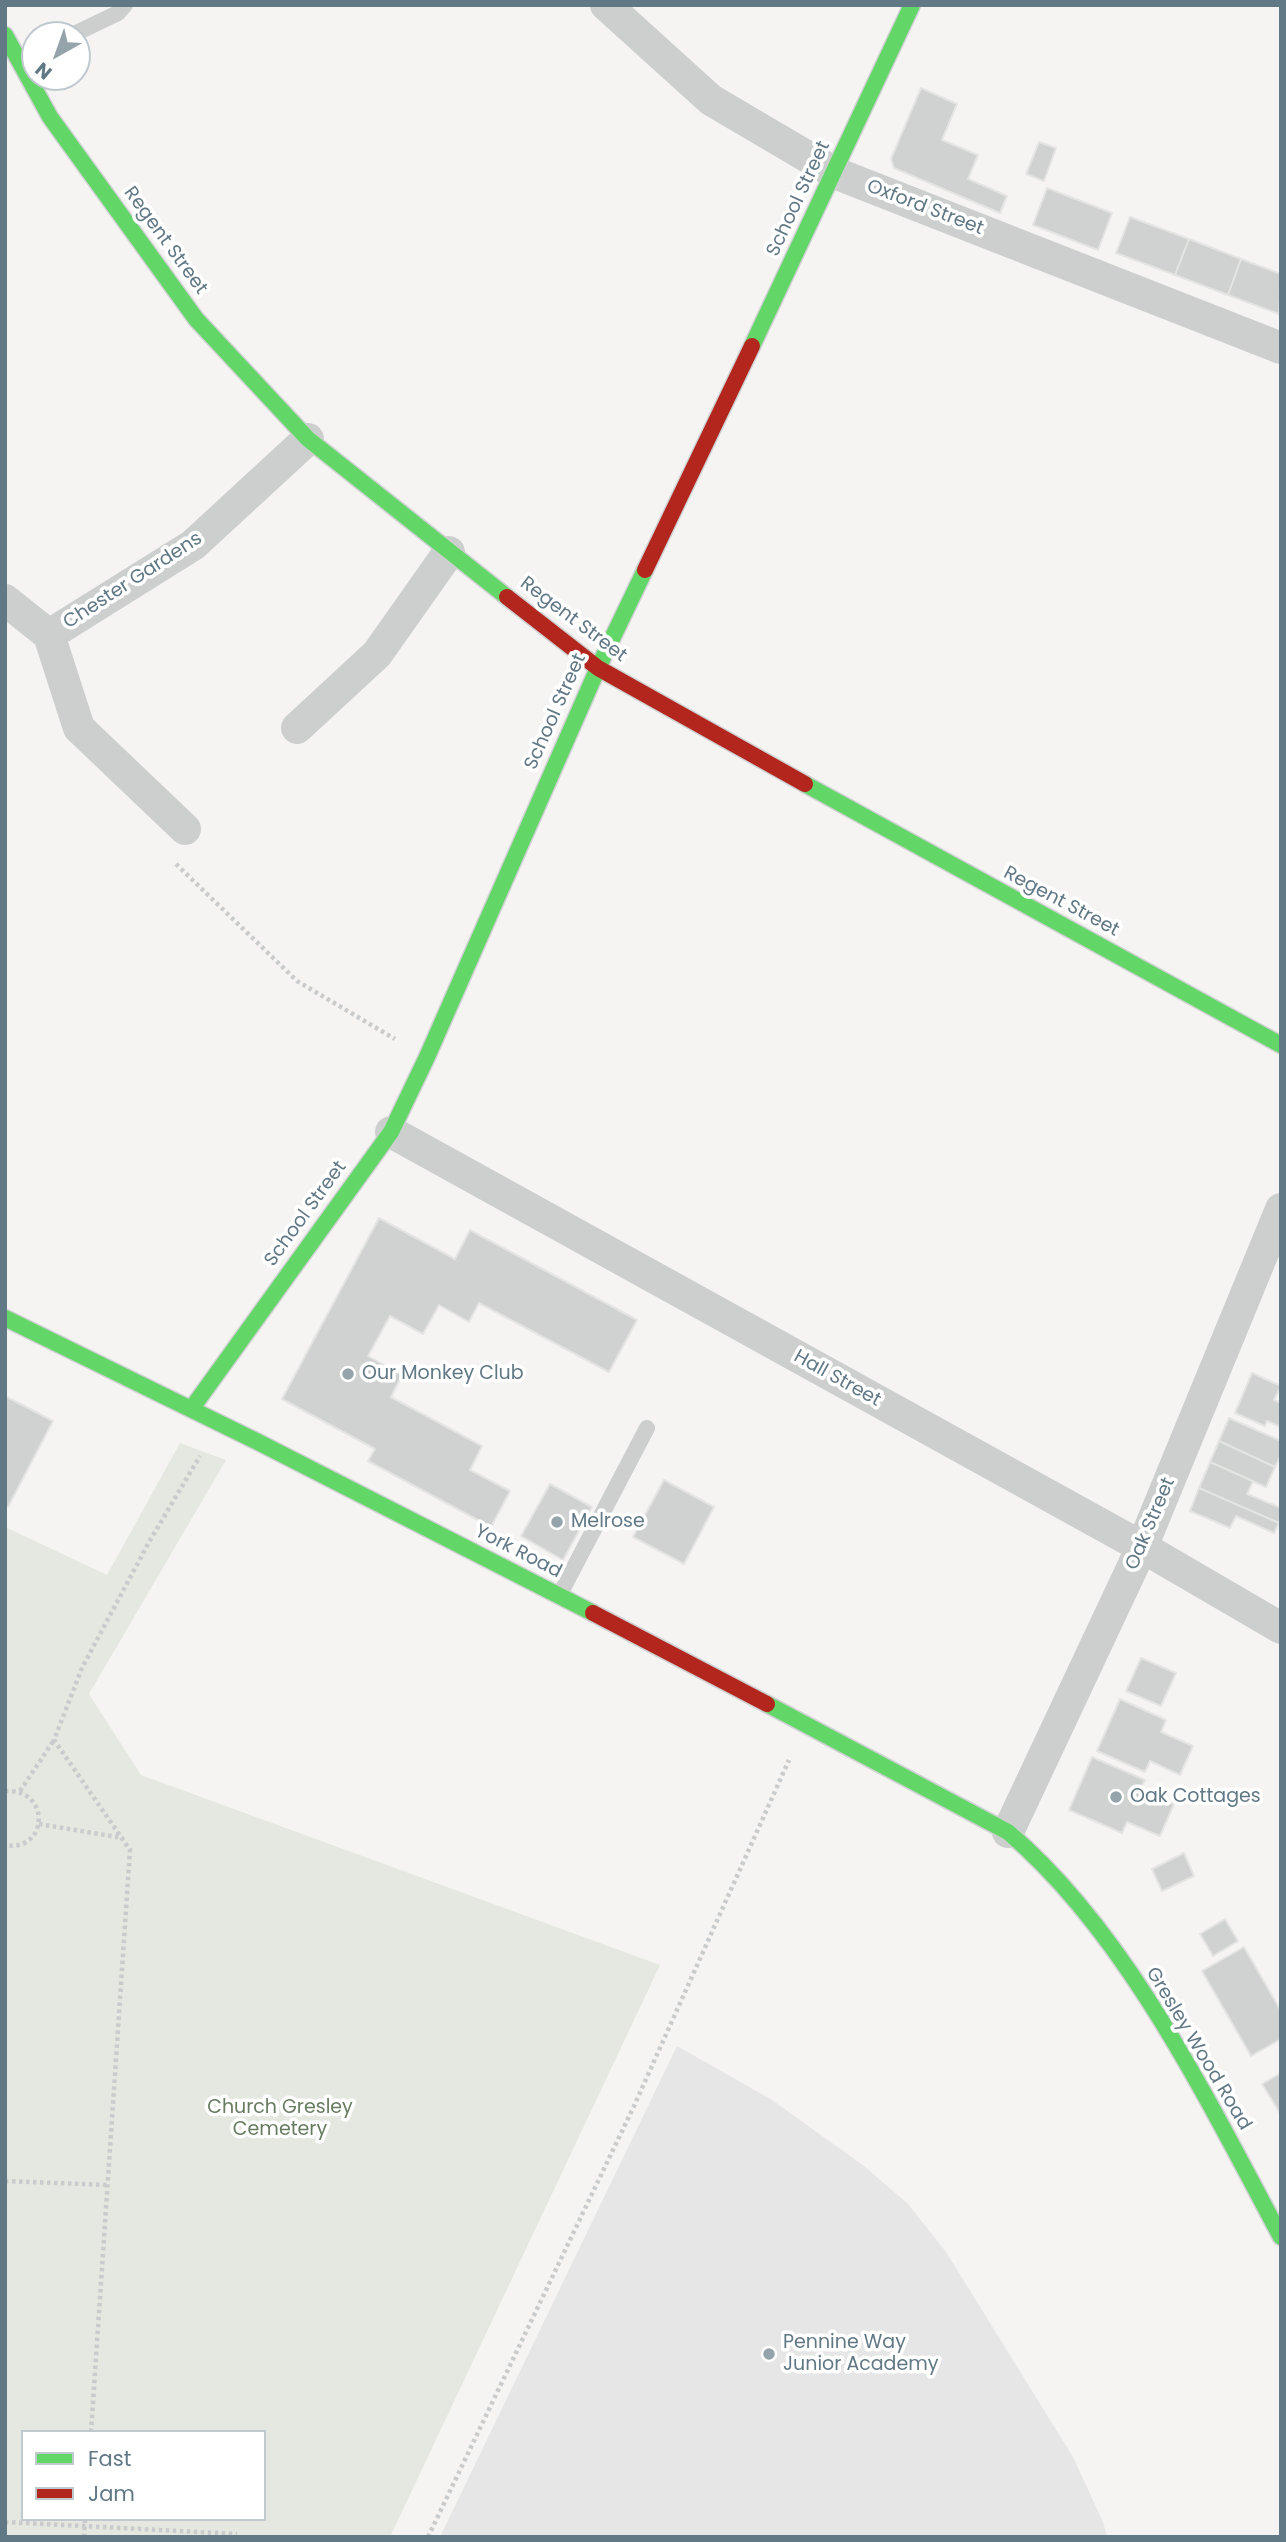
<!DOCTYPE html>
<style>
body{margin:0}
#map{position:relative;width:1286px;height:2542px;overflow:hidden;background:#f5f4f2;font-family:Poppins,sans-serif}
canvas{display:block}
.frame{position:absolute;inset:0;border:7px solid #617885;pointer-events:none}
.legend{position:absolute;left:21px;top:2430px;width:245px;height:91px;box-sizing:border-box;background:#fff;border:2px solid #c0c9ce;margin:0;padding:9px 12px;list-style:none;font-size:21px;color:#617885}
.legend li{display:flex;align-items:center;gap:14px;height:35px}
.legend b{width:35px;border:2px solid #c0c9ce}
.north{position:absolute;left:21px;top:21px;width:70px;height:70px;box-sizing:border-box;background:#fff;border:2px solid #c0c9ce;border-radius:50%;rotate:220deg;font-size:19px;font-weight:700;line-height:28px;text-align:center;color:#617885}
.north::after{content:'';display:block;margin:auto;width:24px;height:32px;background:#95a3ab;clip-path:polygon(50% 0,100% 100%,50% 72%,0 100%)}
</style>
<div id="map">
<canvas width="1286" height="2542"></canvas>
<div class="frame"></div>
<ul class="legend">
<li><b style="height:9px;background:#63d668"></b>Fast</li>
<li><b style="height:9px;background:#b3261e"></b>Jam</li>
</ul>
<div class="north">N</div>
</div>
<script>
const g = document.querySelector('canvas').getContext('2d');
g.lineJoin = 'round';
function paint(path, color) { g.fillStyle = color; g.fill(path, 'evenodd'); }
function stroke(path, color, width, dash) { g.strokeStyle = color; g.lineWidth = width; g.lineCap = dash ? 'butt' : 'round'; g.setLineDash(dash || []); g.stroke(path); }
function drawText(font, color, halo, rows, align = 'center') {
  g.font = font + ' Poppins,sans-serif'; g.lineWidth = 7; g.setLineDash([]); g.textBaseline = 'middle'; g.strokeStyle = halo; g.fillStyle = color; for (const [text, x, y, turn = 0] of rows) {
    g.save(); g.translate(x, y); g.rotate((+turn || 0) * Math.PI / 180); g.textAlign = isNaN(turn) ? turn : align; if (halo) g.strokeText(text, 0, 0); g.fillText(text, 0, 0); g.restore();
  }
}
const built = new Path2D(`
 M 677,2046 L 772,2100 L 864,2166 L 908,2204 L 946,2252 L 1073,2457 L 1103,2522 L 1107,2537 L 440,2537 Z`);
const green = new Path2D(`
 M 180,1443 L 226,1460 L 89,1694 L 141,1775 L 660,1965 L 390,2537 L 5,2537 L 5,1527 L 107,1575 ZM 23,2432 L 264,2432 L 264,2519 L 23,2519 Z`);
const building = new Path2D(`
 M 921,88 L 957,104 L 942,140 L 978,155 L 968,179 L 1007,196 L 1000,213 L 894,168 L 891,159 Z
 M 1039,142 L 1056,148 L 1044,181 L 1026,174 Z
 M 1047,188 L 1112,213 L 1098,250 L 1033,225 Z
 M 1130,217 L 1189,239 L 1175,275 L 1116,253 Z
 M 1189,239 L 1241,259 L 1228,295 L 1175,275 Z
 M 1241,259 L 1281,274 L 1279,314 L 1228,295 Z
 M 379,1218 L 455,1259 L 470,1230 L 637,1320 L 609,1372 L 479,1303 L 469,1322 L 439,1305 L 423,1334 L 390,1316 L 368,1356 L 402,1375 L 391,1397 L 482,1446 L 470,1470 L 510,1491 L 491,1527 L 368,1461 L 375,1449 L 282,1399 Z
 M 1252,1373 L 1281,1386 L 1274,1400 L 1281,1403 L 1281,1427 L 1267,1421 L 1265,1426 L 1235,1413 Z
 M 5,1396 L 53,1421 L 8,1507 L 5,1506 Z
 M 1229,1418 L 1281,1441 L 1281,1455 L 1275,1467 L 1219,1441 Z
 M 1219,1441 L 1275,1467 L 1266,1487 L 1210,1462 Z
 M 1210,1462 L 1253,1481 L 1247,1494 L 1281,1508 L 1279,1523 L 1199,1488 Z
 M 664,1480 L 714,1507 L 684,1564 L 633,1537 Z
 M 550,1484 L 592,1507 L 563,1560 L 521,1536 Z
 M 1199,1488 L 1279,1523 L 1274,1533 L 1236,1516 L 1230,1528 L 1190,1511 Z
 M 1141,1658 L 1176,1673 L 1161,1706 L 1126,1691 Z
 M 1120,1699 L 1166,1720 L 1161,1732 L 1193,1746 L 1180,1775 L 1150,1761 L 1145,1772 L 1097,1751 Z
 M 1092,1757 L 1145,1780 L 1140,1789 L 1174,1804 L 1160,1836 L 1127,1822 L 1122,1833 L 1069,1810 Z
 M 1184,1853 L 1194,1876 L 1162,1891 L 1152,1869 Z
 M 1225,1919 L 1238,1941 L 1213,1956 L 1200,1934 Z
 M 1244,1947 L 1281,2011 L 1281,2039 L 1251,2056 L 1202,1971 Z
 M 1281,2073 L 1281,2115 L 1262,2084 Z`);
const path = new Path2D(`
 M 176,864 L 297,981 L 395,1039
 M 5,1791 C 53,1789 47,1853 5,1845
 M 20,1791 L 54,1740
 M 39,1824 L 123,1838
 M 5,2181 L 108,2185
 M 91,2432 L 130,1850 L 54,1740 L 82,1668 L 149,1542 L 200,1456
 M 5,2522 L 237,2534
 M 84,2537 L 85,2519
 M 428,2537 L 634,2106 L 789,1760`);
const lane = new Path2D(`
 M 72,35 L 118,13 L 125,5
 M 559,1596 L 647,1428`);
const street = new Path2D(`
 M 606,5 L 711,100 L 835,173 L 1281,348
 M 5,600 L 49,635 L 79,728 L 185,829
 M 49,635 L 193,545 L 308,439
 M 297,728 L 377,654 L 449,552
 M 391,1132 L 1142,1547 L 1281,1628
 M 1008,1832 L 1142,1547 L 1281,1209`);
const fast = new Path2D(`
 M 5,35 L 50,117 L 196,319 L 308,439 L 507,597
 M 752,346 L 912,5
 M 805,784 L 1281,1045
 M 5,1318 L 258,1442 L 593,1613
 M 192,1408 L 391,1132 L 427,1057 L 598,668 L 645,570
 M 767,1704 L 1008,1832 C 1127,1933 1208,2101 1281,2237`);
const jam = new Path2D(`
 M 645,570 L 752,346
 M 507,597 L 598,668 L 805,784
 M 593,1613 L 767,1704`);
const markers = [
 [348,1374,7,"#95a3ab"],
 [557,1522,7,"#95a3ab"],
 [1116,1797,7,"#95a3ab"],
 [769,2354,7,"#95a3ab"]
];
const streetNames = [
 ["School Street",799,199,-65],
 ["Oxford Street",925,208,21],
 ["Regent Street",165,241,54],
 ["Chester Gardens",133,581,-33],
 ["Regent Street",573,620,37],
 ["School Street",556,712,-66],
 ["Regent Street",1061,902,28],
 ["School Street",306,1214,-54],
 ["Hall Street",837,1379,29],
 ["Oak Street",1151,1524,-67],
 ["York Road",518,1552,27],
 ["Gresley Wood Road",1198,2049,59]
];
const poiNames = [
 ["Our Monkey Club",362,1374],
 ["Melrose",571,1522],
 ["Oak Cottages",1130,1797],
 ["Pennine Way",783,2343],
 ["Junior Academy",783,2365]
];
const parkNames = [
 ["Church Gresley",280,2108],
 ["Cemetery",280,2130]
];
paint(built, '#e5e6e5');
paint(green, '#e4e8e0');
paint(building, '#d0d1d1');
stroke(building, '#e4e4e2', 2);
stroke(fast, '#cfd1d2', 19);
stroke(jam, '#cfd1d2', 19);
stroke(path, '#cacbcc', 4.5, [3.5, 3.5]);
stroke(lane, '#cdcfcf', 16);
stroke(street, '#cdcfcf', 32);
stroke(fast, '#63d668', 16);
stroke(jam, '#b3261e', 16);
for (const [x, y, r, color] of markers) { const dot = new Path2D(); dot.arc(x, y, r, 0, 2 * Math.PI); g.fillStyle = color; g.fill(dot); stroke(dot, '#fff', 2.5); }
drawText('19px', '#617885', '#fff', streetNames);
drawText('19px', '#617885', '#fff', poiNames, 'left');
drawText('19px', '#687c61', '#fff', parkNames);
</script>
